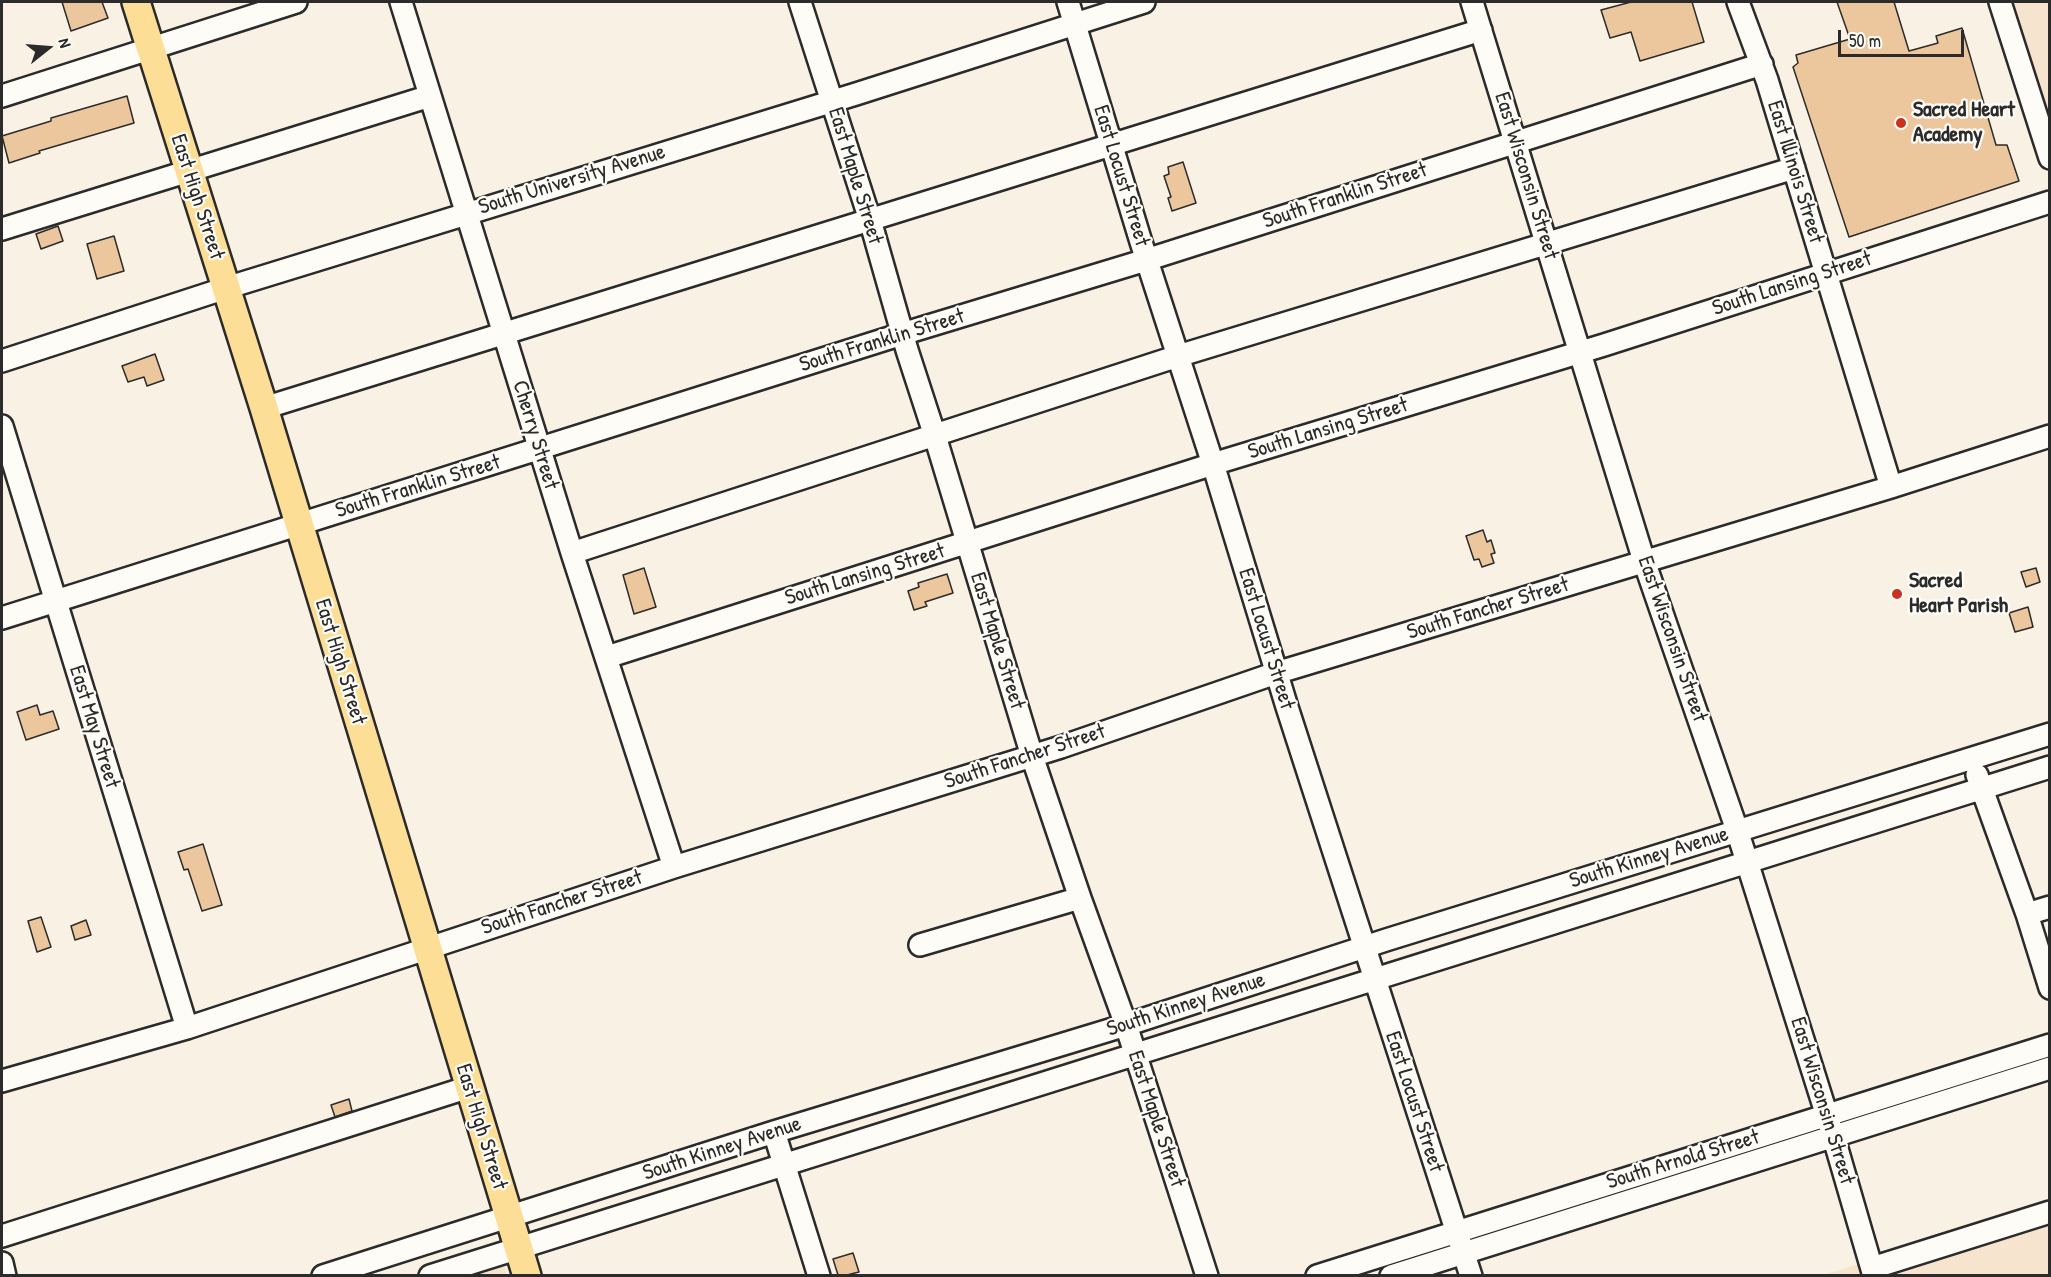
<!DOCTYPE html>
<style>
body{margin:0}
#map{position:relative;width:2051px;height:1277px;overflow:hidden;background:#faf1e5;font-family:"Patrick Hand",sans-serif}
canvas{display:block}
.frame{position:absolute;inset:0;border:3px solid #2b2b2b;pointer-events:none}
.north{position:absolute;left:18px;top:18px;width:60px;height:60px;-webkit-text-stroke:4px #fdfcf7;paint-order:stroke;rotate:73deg;font-size:16px;font-weight:700;line-height:24px;text-align:center;color:#2b2b2b}
.north::after{content:'';display:block;margin:auto;width:21px;height:27px;background:#2b2b2b;clip-path:polygon(50% 0,100% 100%,50% 72%,0 100%)}
.scale{position:absolute;left:1838px;top:30px;width:126px;height:27px;box-sizing:border-box;border:3px solid #2b2b2b;border-top:0;padding-left:8px;font-size:18px;line-height:21px;white-space:nowrap;color:#2b2b2b;-webkit-text-stroke:4px #fdfcf7;paint-order:stroke}
</style>
<div id="map">
<canvas width="2051" height="1277"></canvas>
<div class="frame"></div>
<div class="north">N</div>
<div class="scale">50 m</div>
</div>
<script>
const g = document.querySelector('canvas').getContext('2d');
g.lineJoin = 'round';
function paint(path, color) { g.fillStyle = color; g.fill(path, 'evenodd'); }
function stroke(path, color, width, dash) { g.strokeStyle = color; g.lineWidth = width; g.lineCap = dash ? 'butt' : 'round'; g.setLineDash(dash || []); g.stroke(path); }
function drawText(font, color, halo, rows, align = 'center') {
  g.font = font + ' "Patrick Hand",sans-serif'; g.lineWidth = 4.5; g.setLineDash([]); g.textBaseline = 'middle'; g.strokeStyle = halo; g.fillStyle = color; for (const [text, x, y, turn = 0] of rows) {
    g.save(); g.translate(x, y); g.rotate((+turn || 0) * Math.PI / 180); g.textAlign = isNaN(turn) ? turn : align; if (halo) g.strokeText(text, 0, 0); g.fillText(text, 0, 0); g.restore();
  }
}
const built = new Path2D(`
 M 2000,2 L 2049,2 L 2049,156 Z
 M 2049,1205 L 2049,1275 L 1823,1275 Z
 M 501,1253 L 507,1275 L 430,1276 Z`);
const building = new Path2D(`
 M 62,2 L 102,2 L 108,18 L 71,31 Z
 M 1631,2 L 1692,2 L 1704,42 L 1640,61 L 1631,32 L 1610,38 L 1601,10 Z
 M 1837,2 L 1894,2 L 1909,51 L 1938,43 L 1936,36 L 1962,28 L 1996,145 L 2007,145 L 2019,181 L 1849,237 L 1793,67 L 1798,63 L 1796,55 L 1850,39 Z
 M 127,96 L 134,123 L 39,151 L 40,153 L 9,163 L 2,136 L 51,121 L 51,118 Z
 M 1183,162 L 1196,203 L 1172,211 L 1168,198 L 1171,197 L 1164,176 L 1169,174 L 1168,167 Z
 M 58,226 L 63,241 L 41,249 L 36,234 Z
 M 114,236 L 124,271 L 97,279 L 87,244 Z
 M 155,354 L 164,380 L 147,386 L 144,377 L 128,382 L 122,366 Z
 M 1483,530 L 1487,542 L 1491,540 L 1495,553 L 1491,554 L 1494,563 L 1482,567 L 1479,559 L 1474,560 L 1466,536 Z
 M 644,568 L 656,607 L 634,614 L 623,575 Z
 M 2036,568 L 2040,582 L 2026,587 L 2021,572 Z
 M 947,574 L 953,593 L 925,602 L 927,606 L 914,610 L 908,591 L 919,587 L 918,583 Z
 M 2028,607 L 2033,627 L 2015,632 L 2009,613 Z
 M 37,705 L 40,715 L 53,711 L 59,729 L 26,740 L 17,712 Z
 M 203,844 L 222,905 L 202,911 L 188,869 L 184,870 L 178,852 Z
 M 41,917 L 51,947 L 37,952 L 28,921 Z
 M 86,920 L 91,935 L 75,940 L 71,926 Z
 M 349,1099 L 352,1111 L 335,1117 L 331,1105 Z
 M 853,1253 L 859,1272 L 847,1275 L 838,1275 L 833,1259 Z`);
const minor = new Path2D(`
 M 401,2 L 572,553 L 674,867
 M 800,2 L 870,220 L 907,350 L 935,436 L 1032,756 L 1080,898 L 1126,1025 L 1207,1276
 M 1068,2 L 1141,242 L 1213,464 L 1287,707 L 1471,1276
 M 1472,2 L 1644,561 L 1737,830 L 1833,1135 L 1874,1276
 M 1738,2 L 1767,80 L 1891,487
 M 2000,2 L 2050,158
 M 2,96 L 296,2
 M 2,229 L 430,96
 M 2,361 L 226,288 L 856,94 L 1144,2
 M 264,408 L 1481,30
 M 2,426 L 187,1028
 M 572,553 L 1178,356 L 1794,168
 M 2,618 L 902,334 L 1146,260 L 1762,64
 M 607,657 L 1213,464 L 1604,345 L 2050,202
 M 1977,775 L 2027,914 L 2050,988
 M 2027,914 L 2050,907
 M 920,945 L 1080,898
 M 2,1081 L 187,1028 L 674,867 L 1061,747 L 1276,673 L 1891,487 L 2050,436
 M 774,1132 L 819,1276
 M 2,1236 L 469,1087
 M 2,1263 L 5,1276
 M 1872,1268 L 2050,1212
 M 323,1276 L 774,1132 L 1126,1025 L 1386,940 L 2050,734
 M 430,1276 L 2050,767
 M 1317,1276 L 2050,1045
 M 1391,1276 L 2050,1068`);
const major = new Path2D(`
 M 136,2 L 264,408 L 527,1276`);
const markers = [
 [1901,123,6,"#c8321e"],
 [1897,594,6,"#c8321e"]
];
const poiNames = [
 ["Sacred Heart",1913,110],
 ["Academy",1913,135],
 ["Sacred",1909,581],
 ["Heart Parish",1909,606]
];
const streetNames = [
 ["East Illinois Street",1795,172,73],
 ["East Maple Street",855,176,73],
 ["East Locust Street",1121,176,73],
 ["East Wisconsin Street",1526,176,73],
 ["South University Avenue",572,180,-17],
 ["South Franklin Street",1345,196,-18],
 ["East High Street",197,197,72],
 ["South Lansing Street",1792,284,-18],
 ["South Franklin Street",882,341,-17],
 ["South Lansing Street",1328,429,-17],
 ["Cherry Street",535,435,73],
 ["South Franklin Street",418,487,-17],
 ["South Lansing Street",865,575,-17],
 ["South Fancher Street",1488,609,-17],
 ["East Locust Street",1266,639,73],
 ["East Wisconsin Street",1672,639,71],
 ["East Maple Street",997,641,73],
 ["East High Street",340,662,73],
 ["East May Street",94,727,73],
 ["South Fancher Street",1025,757,-18],
 ["South Kinney Avenue",1649,858,-17],
 ["South Fancher Street",562,903,-18],
 ["South Kinney Avenue",1186,1005,-18],
 ["East Wisconsin Street",1822,1101,73],
 ["East Locust Street",1414,1102,72],
 ["East Maple Street",1156,1119,72],
 ["East High Street",481,1127,73],
 ["South Kinney Avenue",722,1149,-18],
 ["South Arnold Street",1683,1160,-17]
];
paint(built, '#f6e4cf');
paint(building, '#ecc69d');
stroke(building, '#2b2b2b', 1.5);
stroke(minor, '#2b2b2b', 26);
stroke(major, '#2b2b2b', 32);
stroke(minor, '#fdfcf7', 21);
stroke(major, '#fdde96', 27);
for (const [x, y, r, color] of markers) { const dot = new Path2D(); dot.arc(x, y, r, 0, 2 * Math.PI); g.fillStyle = color; g.fill(dot); stroke(dot, '#fdfcf7', 2); }
drawText('bold 22px', '#2b2b2b', '#fdfcf7', poiNames, 'left');
drawText('22px', '#2b2b2b', '#fdfcf7', streetNames);
</script>
